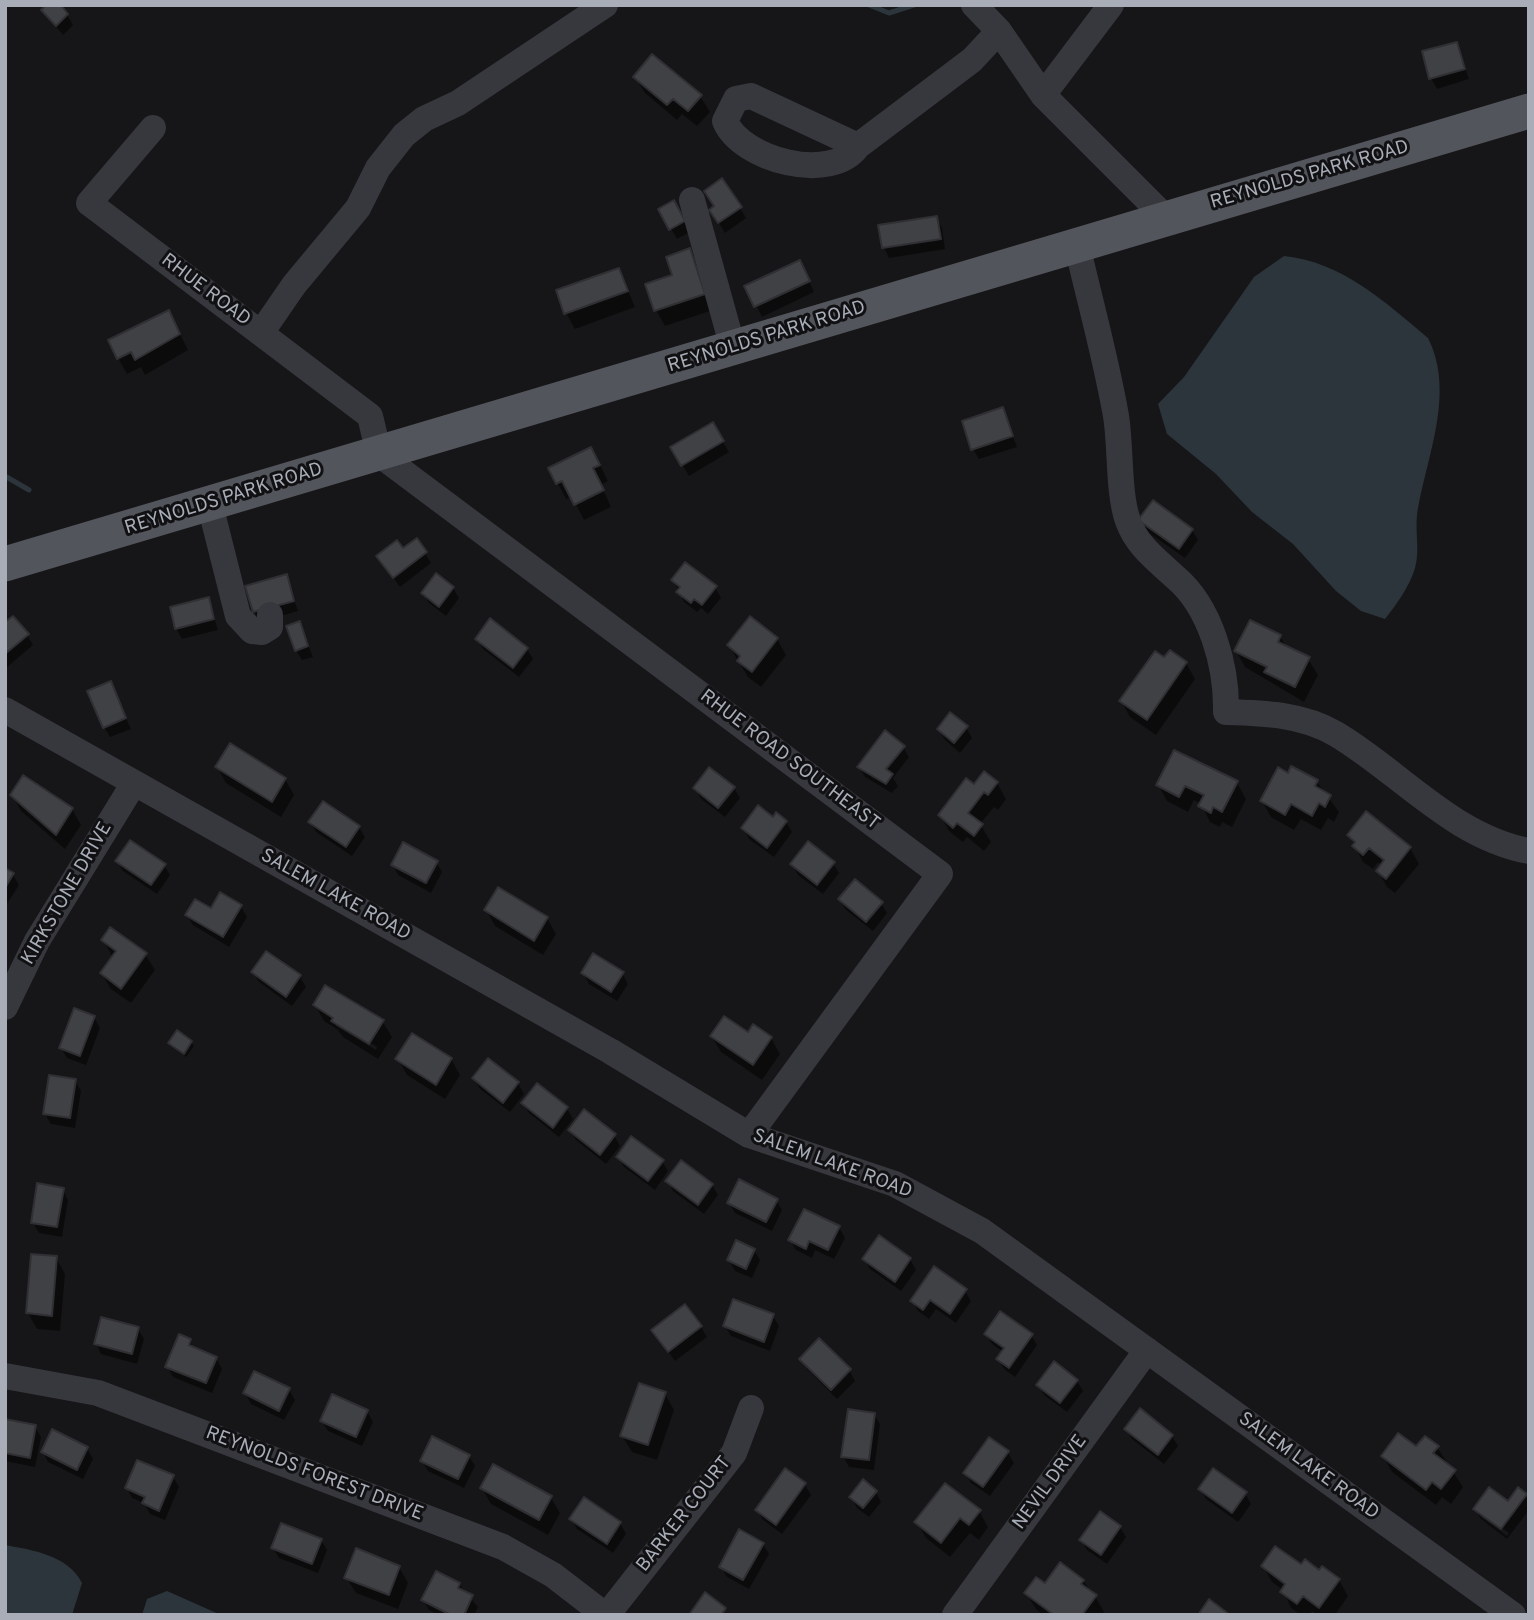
<!DOCTYPE html>
<style>
body{margin:0}
#map{position:relative;width:1534px;height:1620px;overflow:hidden;background:#161618;font-family:Overpass,sans-serif}
canvas{display:block}
.frame{position:absolute;inset:0;border:7px solid #a8adb8;pointer-events:none}
</style>
<div id="map">
<canvas width="1534" height="1620"></canvas>
<div class="frame"></div>
</div>
<script>
const g = document.querySelector('canvas').getContext('2d');
g.lineJoin = 'round';
function paint(path, color) { g.fillStyle = color; g.fill(path, 'evenodd'); }
function stroke(path, color, width, dash) { g.strokeStyle = color; g.lineWidth = width; g.lineCap = dash ? 'butt' : 'round'; g.setLineDash(dash || []); g.stroke(path); }
function drawText(font, color, halo, rows, align = 'center') {
  g.font = font + ' Overpass,sans-serif'; g.lineWidth = 6; g.setLineDash([]); g.textBaseline = 'middle'; g.strokeStyle = halo; g.fillStyle = color; for (const [text, x, y, turn = 0] of rows) {
    g.save(); g.translate(x, y); g.rotate((+turn || 0) * Math.PI / 180); g.textAlign = isNaN(turn) ? turn : align; if (halo) g.strokeText(text, 0, 0); g.fillText(text, 0, 0); g.restore();
  }
}
const water = new Path2D(`
 M 1284,256 C 1342,262 1384,301 1428,338 C 1456,394 1426,457 1417,515 C 1415,532 1420,551 1415,568 C 1410,586 1396,605 1385,619 L 1361,611 L 1336,591 L 1293,544 L 1252,512 L 1216,474 L 1167,434 L 1158,404 L 1184,377 L 1254,277 Z
 M 5,1545 C 32,1550 68,1555 82,1583 L 72,1615 L 5,1615 Z
 M 167,1591 L 221,1615 L 142,1615 L 147,1599 Z`);
const shadow = new Path2D(`
 M 43,10 L 67,15 L 73,25 L 63,35 Z
 M 1456,44 L 1469,79 L 1437,89 L 1431,78 Z
 M 635,77 L 700,96 L 710,112 L 697,126 L 682,114 L 677,120 L 645,93 Z
 M 673,202 L 690,232 L 677,239 L 660,209 Z
 M 740,208 L 746,218 L 725,233 L 717,220 Z
 M 936,218 L 942,228 L 945,249 L 889,258 L 884,248 L 880,227 Z
 M 689,251 L 698,266 L 713,310 L 665,326 L 656,310 Z
 M 619,270 L 635,307 L 575,329 L 566,313 Z
 M 805,273 L 814,292 L 762,317 L 747,287 Z
 M 177,328 L 188,350 L 145,375 L 141,367 L 127,374 L 118,358 Z
 M 1002,409 L 1017,447 L 979,459 L 973,449 Z
 M 712,424 L 729,452 L 689,476 L 672,448 Z
 M 600,465 L 608,481 L 601,485 L 611,507 L 584,520 L 572,497 L 566,499 L 550,469 Z
 M 1140,520 L 1192,530 L 1198,540 L 1185,558 L 1146,531 Z
 M 403,551 L 425,553 L 431,563 L 400,587 L 378,557 Z
 M 286,576 L 298,611 L 260,622 L 254,611 Z
 M 673,580 L 715,587 L 721,598 L 708,614 L 701,608 L 697,612 L 684,602 Z
 M 453,588 L 459,598 L 446,616 L 429,603 L 423,593 Z
 M 208,599 L 218,630 L 182,639 L 176,628 Z
 M 299,623 L 313,657 L 302,660 L 296,650 Z
 M 5,625 L 27,635 L 33,645 L 6,668 Z
 M 1280,636 L 1287,648 L 1308,659 L 1318,675 L 1304,702 L 1245,667 L 1236,651 Z
 M 477,639 L 527,649 L 533,659 L 519,677 L 483,649 Z
 M 777,639 L 786,655 L 761,687 L 748,677 L 729,646 Z
 M 1165,660 L 1186,663 L 1195,679 L 1156,735 L 1130,717 L 1121,701 Z
 M 110,683 L 131,729 L 110,737 L 104,727 Z
 M 966,727 L 972,738 L 960,753 L 945,740 L 939,730 Z
 M 903,747 L 909,757 L 893,778 L 898,786 L 892,793 L 865,777 L 859,767 Z
 M 1175,753 L 1237,783 L 1246,799 L 1232,827 L 1222,822 L 1220,827 L 1210,822 L 1201,804 L 1194,800 L 1188,812 L 1167,801 L 1158,785 Z
 M 217,767 L 285,779 L 294,795 L 281,817 L 226,783 Z
 M 985,774 L 997,783 L 1006,799 L 998,810 L 994,807 L 980,824 L 991,842 L 984,851 L 967,837 L 963,842 L 949,831 L 940,815 L 974,787 Z
 M 1289,775 L 1317,782 L 1339,812 L 1334,822 L 1328,818 L 1321,830 L 1301,819 L 1294,830 L 1271,817 L 1262,801 Z
 M 695,788 L 734,788 L 740,798 L 725,817 L 701,799 Z
 M 12,795 L 72,809 L 81,825 L 65,849 L 21,811 Z
 M 310,822 L 359,827 L 365,837 L 352,856 L 316,832 Z
 M 786,822 L 792,832 L 774,857 L 749,839 L 743,828 Z
 M 1349,835 L 1410,848 L 1419,864 L 1395,893 L 1387,887 L 1378,871 L 1382,866 L 1378,862 L 1373,869 L 1363,862 Z
 M 117,861 L 164,865 L 170,875 L 157,894 L 123,871 Z
 M 436,862 L 442,872 L 431,893 L 398,875 L 393,865 Z
 M 833,863 L 839,873 L 823,894 L 798,875 L 792,864 Z
 M 5,870 L 13,875 L 19,885 L 5,907 Z
 M 840,900 L 881,903 L 887,913 L 873,931 L 846,910 Z
 M 241,907 L 247,917 L 229,947 L 193,925 L 187,915 Z
 M 486,910 L 547,918 L 556,934 L 543,955 L 495,926 Z
 M 103,940 L 145,954 L 155,970 L 131,1003 L 111,989 L 102,974 L 112,956 Z
 M 253,972 L 300,977 L 306,987 L 292,1006 L 259,982 Z
 M 583,973 L 622,973 L 628,984 L 617,1001 L 589,984 Z
 M 315,1005 L 382,1021 L 392,1037 L 378,1059 L 343,1037 L 338,1030 L 324,1021 ZM 336,1022 L 377,1047 L 376,1050 L 336,1026 Z
 M 94,1017 L 100,1028 L 86,1065 L 67,1058 L 61,1048 Z
 M 748,1034 L 771,1038 L 780,1054 L 762,1080 L 721,1052 L 712,1037 Z
 M 191,1042 L 194,1046 L 186,1057 L 170,1043 Z
 M 398,1059 L 451,1059 L 460,1075 L 445,1099 L 407,1075 Z
 M 474,1079 L 518,1083 L 524,1094 L 510,1112 L 480,1089 Z
 M 75,1081 L 81,1091 L 75,1128 L 51,1124 L 45,1114 Z
 M 537,1085 L 567,1109 L 573,1119 L 559,1137 L 529,1113 L 523,1103 Z
 M 570,1130 L 614,1135 L 620,1146 L 606,1164 L 576,1140 Z
 M 618,1157 L 662,1161 L 668,1171 L 655,1190 L 624,1167 Z
 M 668,1181 L 712,1185 L 718,1195 L 704,1214 L 673,1191 Z
 M 63,1190 L 68,1200 L 62,1237 L 39,1233 L 33,1223 Z
 M 776,1200 L 782,1210 L 772,1231 L 735,1213 L 729,1203 Z
 M 839,1227 L 845,1238 L 834,1259 L 815,1250 L 812,1258 L 796,1250 L 790,1240 Z
 M 879,1237 L 910,1259 L 916,1270 L 901,1291 L 870,1269 L 864,1259 Z
 M 754,1250 L 760,1260 L 752,1278 L 735,1271 L 729,1260 Z
 M 56,1258 L 65,1274 L 60,1331 L 37,1329 L 28,1313 Z
 M 965,1291 L 971,1301 L 956,1323 L 936,1309 L 929,1319 L 918,1311 L 912,1301 Z
 M 773,1316 L 779,1326 L 770,1351 L 731,1336 L 725,1326 Z
 M 701,1327 L 707,1337 L 675,1361 L 653,1331 Z
 M 138,1329 L 144,1339 L 137,1364 L 101,1354 L 96,1343 Z
 M 986,1334 L 1031,1335 L 1037,1345 L 1015,1377 L 1004,1369 L 998,1359 L 1003,1352 L 992,1344 Z
 M 190,1341 L 195,1350 L 216,1358 L 222,1369 L 212,1393 L 173,1377 L 167,1366 Z
 M 801,1359 L 849,1370 L 855,1381 L 837,1399 L 807,1369 Z
 M 1077,1381 L 1083,1391 L 1067,1412 L 1044,1395 L 1038,1385 Z
 M 289,1390 L 295,1400 L 284,1420 L 251,1404 L 245,1393 Z
 M 665,1394 L 674,1410 L 657,1460 L 632,1452 L 622,1436 Z
 M 367,1411 L 373,1422 L 362,1446 L 328,1431 L 322,1421 Z
 M 874,1414 L 880,1424 L 874,1470 L 849,1467 L 843,1456 Z
 M 5,1421 L 35,1427 L 41,1437 L 35,1467 L 5,1461 Z
 M 1126,1429 L 1172,1436 L 1178,1446 L 1164,1464 L 1132,1439 Z
 M 1437,1447 L 1463,1487 L 1451,1504 L 1442,1497 L 1436,1505 L 1392,1472 L 1383,1456 Z
 M 87,1448 L 93,1459 L 83,1479 L 48,1462 L 43,1452 Z
 M 1008,1453 L 1014,1463 L 990,1496 L 971,1483 L 966,1473 Z
 M 469,1456 L 475,1466 L 464,1488 L 428,1471 L 422,1461 Z
 M 173,1477 L 179,1487 L 165,1520 L 150,1514 L 144,1503 L 132,1498 L 127,1488 Z
 M 805,1485 L 811,1495 L 782,1534 L 763,1520 L 757,1510 Z
 M 482,1488 L 551,1498 L 560,1513 L 548,1535 L 491,1504 Z
 M 1200,1489 L 1245,1493 L 1251,1504 L 1238,1522 L 1206,1499 Z
 M 1518,1490 L 1529,1500 L 1529,1510 L 1507,1539 L 1481,1519 L 1475,1509 L 1509,1503 ZM 1481,1513 L 1509,1533 L 1507,1536 L 1481,1517 Z
 M 876,1492 L 881,1502 L 869,1517 L 857,1508 L 851,1497 Z
 M 979,1511 L 988,1527 L 979,1540 L 970,1533 L 950,1557 L 926,1538 L 917,1522 Z
 M 571,1519 L 620,1523 L 626,1534 L 613,1553 L 577,1529 Z
 M 1120,1527 L 1126,1537 L 1107,1564 L 1087,1550 L 1081,1540 Z
 M 321,1540 L 327,1550 L 318,1573 L 279,1558 L 273,1548 Z
 M 763,1544 L 769,1554 L 749,1589 L 727,1577 L 721,1567 Z
 M 1263,1566 L 1301,1567 L 1319,1572 L 1339,1580 L 1348,1596 L 1335,1615 L 1317,1615 L 1312,1611 L 1310,1615 L 1301,1615 L 1291,1608 L 1283,1590 L 1272,1582 Z
 M 399,1567 L 408,1583 L 398,1609 L 356,1593 L 346,1577 Z
 M 1083,1581 L 1095,1596 L 1104,1612 L 1102,1615 L 1043,1615 L 1036,1609 L 1026,1593 L 1045,1585 Z
 M 459,1584 L 478,1607 L 474,1615 L 438,1615 L 429,1610 L 423,1600 Z`);
const stream = new Path2D(`
 M 869,5 L 889,13 L 914,5
 M 5,476 L 29,490`);
const building = new Path2D(`
 M 46,5 L 61,5 L 68,14 L 56,26 L 41,10 Z
 M 1457,42 L 1465,69 L 1429,79 L 1422,51 Z
 M 652,54 L 702,95 L 688,111 L 673,99 L 667,105 L 633,77 Z
 M 722,178 L 742,207 L 718,223 L 709,210 L 714,206 L 704,191 Z
 M 674,200 L 685,221 L 669,230 L 658,209 Z
 M 937,216 L 941,239 L 882,248 L 878,225 Z
 M 690,248 L 705,294 L 654,311 L 645,284 L 672,275 L 666,257 Z
 M 800,260 L 810,281 L 754,307 L 744,286 Z
 M 619,268 L 628,291 L 564,314 L 556,290 Z
 M 169,310 L 180,334 L 135,360 L 131,352 L 117,359 L 108,340 Z
 M 1003,407 L 1013,436 L 971,450 L 962,421 Z
 M 713,422 L 724,441 L 681,466 L 670,447 Z
 M 591,447 L 600,465 L 593,468 L 604,490 L 574,505 L 562,481 L 556,484 L 548,468 Z
 M 1153,500 L 1193,529 L 1179,549 L 1138,520 Z
 M 417,538 L 427,552 L 393,578 L 376,556 L 397,540 L 403,548 Z
 M 685,562 L 717,586 L 702,605 L 694,599 L 691,603 L 676,592 L 680,587 L 671,580 Z
 M 436,573 L 454,587 L 439,607 L 421,593 Z
 M 287,574 L 294,601 L 253,612 L 245,586 Z
 M 209,597 L 214,619 L 175,629 L 170,607 Z
 M 13,616 L 29,634 L 5,654 L 5,622 Z
 M 750,616 L 778,638 L 752,672 L 737,661 L 740,656 L 727,645 Z
 M 490,618 L 528,648 L 513,668 L 475,639 Z
 M 1250,620 L 1281,635 L 1278,642 L 1310,657 L 1295,687 L 1264,672 L 1267,667 L 1234,651 Z
 M 300,621 L 308,646 L 295,651 L 286,626 Z
 M 1170,650 L 1187,662 L 1147,720 L 1119,701 L 1155,651 L 1164,657 Z
 M 111,681 L 126,718 L 103,728 L 87,691 Z
 M 950,712 L 968,726 L 954,743 L 937,729 Z
 M 885,730 L 905,746 L 886,769 L 893,774 L 886,784 L 857,767 Z
 M 230,743 L 286,778 L 272,802 L 215,767 Z
 M 1174,750 L 1238,781 L 1222,812 L 1213,807 L 1211,813 L 1198,806 L 1204,795 L 1185,786 L 1179,797 L 1156,785 Z
 M 1291,766 L 1318,780 L 1315,786 L 1331,795 L 1325,807 L 1319,803 L 1312,816 L 1291,804 L 1285,815 L 1260,801 L 1278,767 L 1288,773 Z
 M 709,767 L 735,787 L 718,808 L 693,788 Z
 M 984,771 L 998,782 L 988,795 L 984,792 L 968,813 L 983,824 L 974,836 L 957,823 L 953,828 L 938,815 L 966,778 L 974,784 Z
 M 23,775 L 73,808 L 56,835 L 10,795 Z
 M 323,801 L 360,826 L 346,847 L 308,822 Z
 M 758,805 L 773,817 L 776,812 L 787,821 L 767,848 L 741,828 Z
 M 1366,811 L 1411,847 L 1386,879 L 1376,871 L 1384,860 L 1369,848 L 1363,855 L 1352,846 L 1355,842 L 1347,835 Z
 M 130,840 L 166,864 L 151,885 L 115,861 Z
 M 808,841 L 835,862 L 817,885 L 790,864 Z
 M 403,842 L 438,861 L 426,883 L 391,865 Z
 M 5,868 L 14,873 L 5,888 Z
 M 855,879 L 883,902 L 866,922 L 838,899 Z
 M 498,887 L 548,917 L 534,941 L 484,910 Z
 M 220,892 L 242,905 L 223,937 L 185,915 L 195,899 L 211,908 Z
 M 110,927 L 147,953 L 121,989 L 100,973 L 116,951 L 101,940 Z
 M 266,951 L 301,975 L 286,997 L 251,972 Z
 M 593,953 L 624,972 L 611,992 L 581,973 Z
 M 325,985 L 384,1020 L 369,1044 L 331,1021 L 333,1018 L 313,1005 Z
 M 74,1008 L 95,1016 L 80,1056 L 59,1048 Z
 M 724,1016 L 748,1032 L 753,1024 L 772,1037 L 753,1065 L 710,1036 Z
 M 177,1030 L 192,1041 L 184,1054 L 168,1043 Z
 M 412,1033 L 452,1058 L 436,1085 L 395,1059 Z
 M 488,1058 L 519,1082 L 503,1103 L 472,1078 Z
 M 49,1075 L 76,1079 L 70,1118 L 43,1114 Z
 M 537,1083 L 568,1107 L 553,1128 L 521,1103 Z
 M 584,1109 L 616,1134 L 600,1155 L 568,1130 Z
 M 631,1136 L 664,1160 L 648,1181 L 616,1157 Z
 M 681,1160 L 713,1184 L 698,1205 L 665,1181 Z
 M 739,1179 L 778,1199 L 766,1222 L 727,1203 Z
 M 37,1183 L 64,1188 L 57,1227 L 31,1223 Z
 M 804,1209 L 840,1226 L 828,1250 L 809,1241 L 806,1249 L 788,1240 Z
 M 879,1235 L 911,1258 L 895,1282 L 862,1259 Z
 M 736,1240 L 755,1249 L 746,1269 L 727,1260 Z
 M 31,1254 L 57,1256 L 52,1316 L 26,1313 Z
 M 934,1266 L 967,1289 L 950,1314 L 930,1300 L 923,1310 L 910,1301 Z
 M 733,1299 L 774,1314 L 764,1342 L 723,1326 Z
 M 685,1304 L 702,1326 L 668,1352 L 651,1330 Z
 M 1000,1311 L 1033,1334 L 1009,1368 L 996,1359 L 1004,1348 L 984,1334 Z
 M 101,1317 L 139,1327 L 132,1354 L 94,1344 Z
 M 179,1334 L 191,1339 L 189,1345 L 217,1357 L 206,1383 L 165,1367 Z
 M 819,1338 L 851,1369 L 831,1390 L 799,1359 Z
 M 1054,1361 L 1078,1380 L 1060,1403 L 1036,1385 Z
 M 254,1371 L 290,1388 L 279,1411 L 243,1393 Z
 M 639,1383 L 666,1392 L 648,1445 L 620,1436 Z
 M 332,1394 L 368,1410 L 356,1437 L 320,1421 Z
 M 1140,1408 L 1173,1435 L 1158,1455 L 1124,1429 Z
 M 848,1409 L 875,1413 L 869,1460 L 841,1457 Z
 M 5,1419 L 36,1425 L 30,1458 L 5,1453 Z
 M 52,1429 L 88,1447 L 77,1470 L 41,1452 Z
 M 1398,1433 L 1416,1446 L 1425,1436 L 1439,1446 L 1433,1453 L 1456,1470 L 1441,1489 L 1432,1482 L 1426,1490 L 1381,1456 Z
 M 432,1436 L 470,1455 L 458,1479 L 420,1461 Z
 M 989,1437 L 1009,1451 L 983,1487 L 963,1473 Z
 M 137,1460 L 174,1475 L 159,1511 L 142,1503 L 145,1497 L 125,1488 Z
 M 493,1464 L 552,1496 L 539,1520 L 480,1488 Z
 M 785,1468 L 806,1483 L 776,1525 L 755,1510 Z
 M 1213,1468 L 1247,1492 L 1232,1513 L 1198,1489 Z
 M 863,1479 L 877,1491 L 863,1508 L 849,1497 Z
 M 945,1483 L 981,1510 L 969,1525 L 960,1518 L 941,1543 L 914,1522 Z
 M 1489,1487 L 1508,1501 L 1518,1487 L 1527,1494 L 1501,1529 L 1473,1509 Z
 M 584,1497 L 621,1522 L 607,1544 L 569,1519 Z
 M 1100,1511 L 1121,1526 L 1101,1555 L 1079,1540 Z
 M 281,1523 L 322,1539 L 312,1564 L 271,1548 Z
 M 739,1529 L 764,1543 L 743,1580 L 719,1567 Z
 M 1275,1546 L 1301,1564 L 1305,1559 L 1319,1570 L 1322,1566 L 1340,1579 L 1319,1608 L 1303,1596 L 1297,1604 L 1280,1592 L 1285,1584 L 1261,1566 Z
 M 356,1548 L 400,1566 L 389,1595 L 344,1578 Z
 M 1060,1562 L 1084,1580 L 1081,1584 L 1097,1595 L 1082,1615 L 1054,1615 L 1024,1593 L 1036,1577 L 1045,1583 Z
 M 436,1571 L 460,1583 L 458,1588 L 473,1595 L 464,1615 L 451,1615 L 421,1600 Z
 M 705,1592 L 726,1608 L 721,1615 L 689,1615 Z
 M 1209,1599 L 1230,1615 L 1198,1615 Z`);
const minor = new Path2D(`
 M 974,5 L 999,31 L 1043,95 L 1166,218
 M 1043,95 L 1111,5
 M 751,96 L 858,146 C 832,184 741,160 725,121 L 736,99 Z
 M 153,128 L 89,203 L 370,416 L 379,454 L 940,874 L 749,1135
 M 858,146 L 972,60 L 999,31
 M 692,200 L 733,348
 M 1077,245 C 1090,302 1106,358 1116,416 C 1121,446 1118,494 1128,521 C 1137,546 1157,560 1175,577 C 1211,607 1227,667 1226,712 C 1263,713 1302,714 1336,734 C 1400,772 1453,837 1529,851
 M 261,333 L 294,285 L 358,208 L 378,168 L 404,135 L 424,119 L 458,103 L 605,5
 M 210,505 L 238,616 L 252,631 L 262,632 L 270,627 L 270,615
 M 5,710 L 610,1051 L 749,1135 L 895,1184 L 982,1231 L 1513,1615
 M 5,1007 L 37,941 L 134,783
 M 5,1376 L 98,1393 L 503,1547 L 553,1575 L 605,1615
 M 607,1615 L 734,1453 L 751,1408
 M 955,1615 L 1147,1350`);
const major = new Path2D(`
 M 5,564 L 1529,111`);
const streetNames = [
 ["REYNOLDS PARK ROAD",1310,176,-16],
 ["RHUE ROAD",205,291,37],
 ["REYNOLDS PARK ROAD",767,338,-17],
 ["REYNOLDS PARK ROAD",224,500,-17],
 ["RHUE ROAD SOUTHEAST",789,761,37],
 ["KIRKSTONE DRIVE",68,894,-60],
 ["SALEM LAKE ROAD",335,896,29],
 ["SALEM LAKE ROAD",832,1165,20],
 ["SALEM LAKE ROAD",1308,1467,36],
 ["REYNOLDS FOREST DRIVE",314,1475,21],
 ["NEVIL DRIVE",1051,1483,-54],
 ["BARKER COURT",685,1515,-52]
];
paint(water, '#2c353c');
paint(shadow, '#0007');
stroke(stream, '#2c353c', 5);
paint(building, '#404145');
stroke(building, '#303034', 2);
stroke(minor, '#37383d', 26);
stroke(major, '#53555c', 35);
drawText('19px', '#a8adb8', '#111113', streetNames);
</script>
